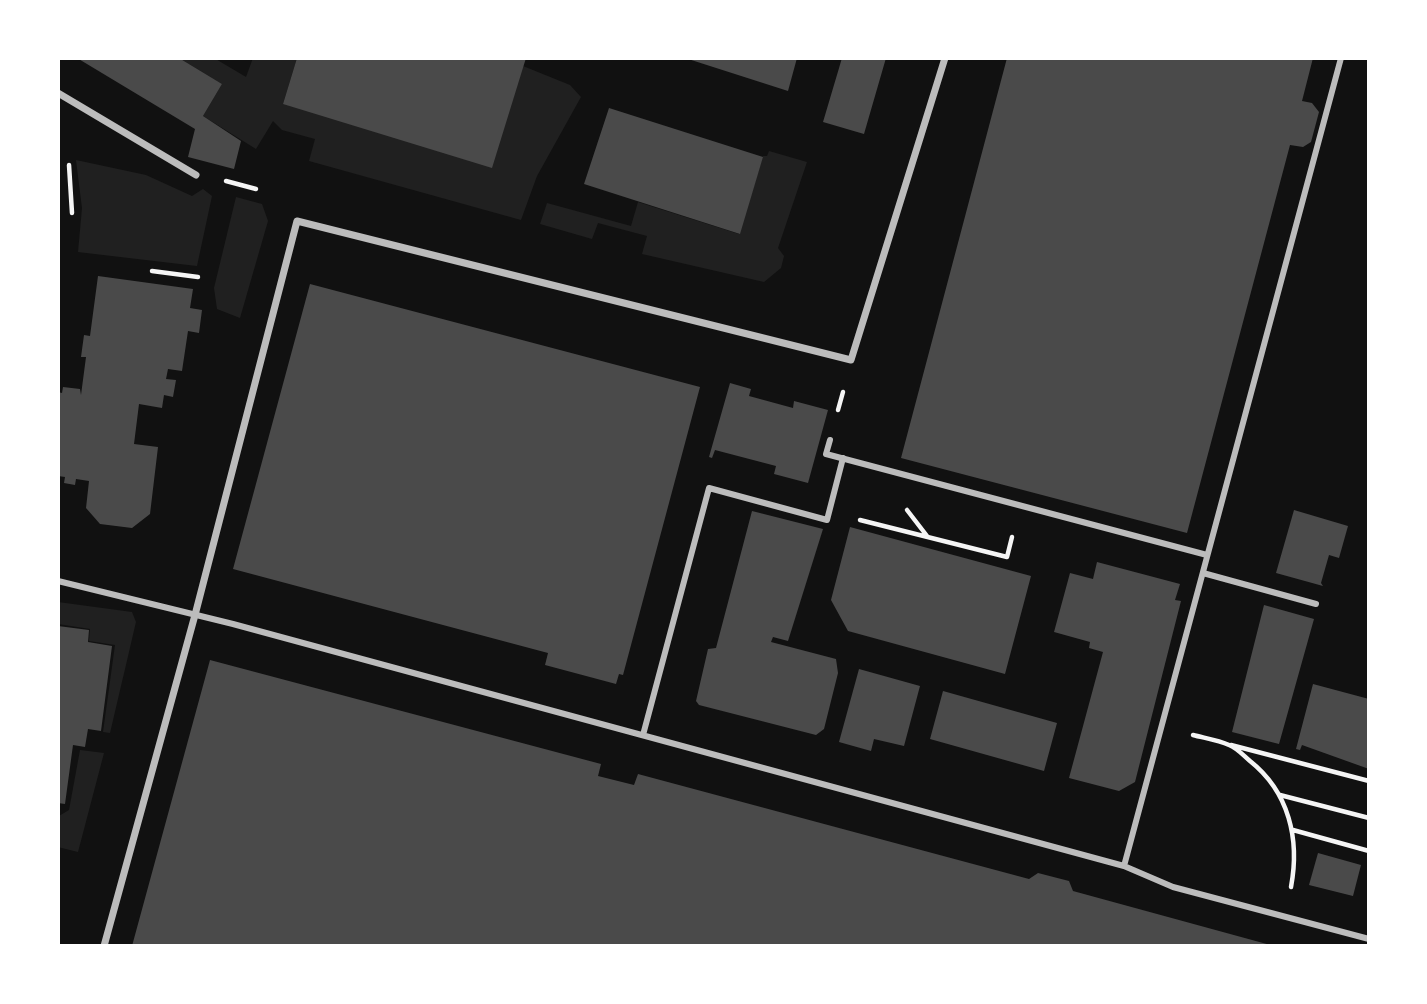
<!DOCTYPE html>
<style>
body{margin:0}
#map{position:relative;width:1427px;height:1004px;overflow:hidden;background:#111;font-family:Roboto,sans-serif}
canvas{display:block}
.frame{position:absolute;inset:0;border:60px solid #fff;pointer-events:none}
</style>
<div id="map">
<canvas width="1427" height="1004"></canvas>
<div class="frame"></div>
</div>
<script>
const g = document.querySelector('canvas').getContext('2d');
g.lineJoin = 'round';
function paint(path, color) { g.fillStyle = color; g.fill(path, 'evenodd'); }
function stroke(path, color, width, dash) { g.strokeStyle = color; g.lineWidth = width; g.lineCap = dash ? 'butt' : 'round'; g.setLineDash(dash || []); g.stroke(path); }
const green = new Path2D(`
 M 179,58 L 214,58 L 246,77 L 253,58 L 297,58 L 283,104 L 523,66 L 570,85 L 581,97 L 537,176 L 521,220 L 309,161 L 315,139 L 282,130 L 273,121 L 256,149 L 203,116 L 222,84 Z
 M 769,151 L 807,162 L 778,248 L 784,256 L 781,268 L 764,282 L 642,254 L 647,236 L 598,223 L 592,239 L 540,224 L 547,203 L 631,226 L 638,202 L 739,234 L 763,156 L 767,156 Z
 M 76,160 L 146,175 L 192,196 L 203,189 L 212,196 L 197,266 L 78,252 L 82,208 Z
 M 236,197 L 262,204 L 268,221 L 240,318 L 217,309 L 214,288 Z
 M 58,602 L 132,612 L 136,622 L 110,733 L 103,732 L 115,645 L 89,641 L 90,629 L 58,624 Z
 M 80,750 L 104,753 L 78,852 L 58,847 L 59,816 L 69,810 Z`);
const building = new Path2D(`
 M 77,58 L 179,58 L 222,84 L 203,116 L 241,141 L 234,169 L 188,157 L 195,129 Z
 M 297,58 L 526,58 L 492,168 L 283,104 Z
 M 685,58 L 797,58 L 788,91 Z
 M 842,58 L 886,58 L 864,134 L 823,122 Z
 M 1007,58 L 1313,58 L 1302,101 L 1312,103 L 1319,112 L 1311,142 L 1303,147 L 1290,145 L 1187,533 L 901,458 Z
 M 609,108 L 763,157 L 740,234 L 584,184 Z
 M 98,276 L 193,289 L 190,308 L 202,310 L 199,333 L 188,331 L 182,371 L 168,369 L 166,379 L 176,380 L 173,397 L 164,395 L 162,408 L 139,404 L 134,444 L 158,447 L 150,514 L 132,528 L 100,524 L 86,508 L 89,481 L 76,479 L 75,485 L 64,483 L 65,477 L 58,476 L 58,392 L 62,393 L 63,387 L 80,389 L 81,395 L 86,357 L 81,357 L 84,335 L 90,336 Z
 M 310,284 L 700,387 L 623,675 L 619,674 L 616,684 L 545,665 L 548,653 L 233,569 Z
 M 730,383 L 751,389 L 749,396 L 793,408 L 794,401 L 828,410 L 808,483 L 774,474 L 776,466 L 715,450 L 712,458 L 709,457 Z
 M 1294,510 L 1348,526 L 1339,558 L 1329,555 L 1321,583 L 1323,586 L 1276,573 Z
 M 752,511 L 823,529 L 788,641 L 773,637 L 771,642 L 836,659 L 838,673 L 824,729 L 816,735 L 699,705 L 696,701 L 708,649 L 716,648 Z
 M 850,527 L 1031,576 L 1005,674 L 848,631 L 831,600 Z
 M 1097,562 L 1180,584 L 1175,600 L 1181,601 L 1135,782 L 1119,791 L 1069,778 L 1103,652 L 1089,648 L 1090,642 L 1054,632 L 1070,573 L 1093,579 Z
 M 1264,605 L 1314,619 L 1279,744 L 1232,732 Z
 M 58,626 L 89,630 L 88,642 L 112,646 L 101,731 L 88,729 L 85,747 L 73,745 L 65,804 L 58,803 Z
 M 210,660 L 601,764 L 598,776 L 634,785 L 638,774 L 1029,879 L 1038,873 L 1069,881 L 1073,891 L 1274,946 L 132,946 Z
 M 859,669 L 920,686 L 904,746 L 874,739 L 871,751 L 839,742 Z
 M 1313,684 L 1369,699 L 1369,769 L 1302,745 L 1300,750 L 1296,749 Z
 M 943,691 L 1057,723 L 1044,771 L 930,739 Z
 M 1318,853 L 1361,865 L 1353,896 L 1309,885 Z`);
const path = new Path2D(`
 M 69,165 L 72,213
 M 226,181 L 256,189
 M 152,271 L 198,277
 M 838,410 L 843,392
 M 907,510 L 927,536
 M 860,520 L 1007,557 L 1012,537
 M 1193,735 C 1204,738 1218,740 1229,745 C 1237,748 1244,756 1250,761 C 1289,792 1300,839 1291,887
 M 1231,745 L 1369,781
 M 1280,795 L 1369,818
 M 1293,830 L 1369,851`);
const pedestrian = new Path2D(`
 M 830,440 L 826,454 L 1207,555
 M 1203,573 L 1316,604
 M 58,581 L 233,624 L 1124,866 L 1173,887 L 1369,939
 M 643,735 L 709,488 L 827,520 L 843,458
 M 1124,866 L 1341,58`);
const minor = new Path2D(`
 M 58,93 L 196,175
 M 104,946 L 195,615 L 297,221 L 851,360 L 945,58`);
paint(green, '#202020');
paint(building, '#4a4a4a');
stroke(path, '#f5f5f5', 4.5);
stroke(pedestrian, '#bcbcbc', 6);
stroke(minor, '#bcbcbc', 7);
</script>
